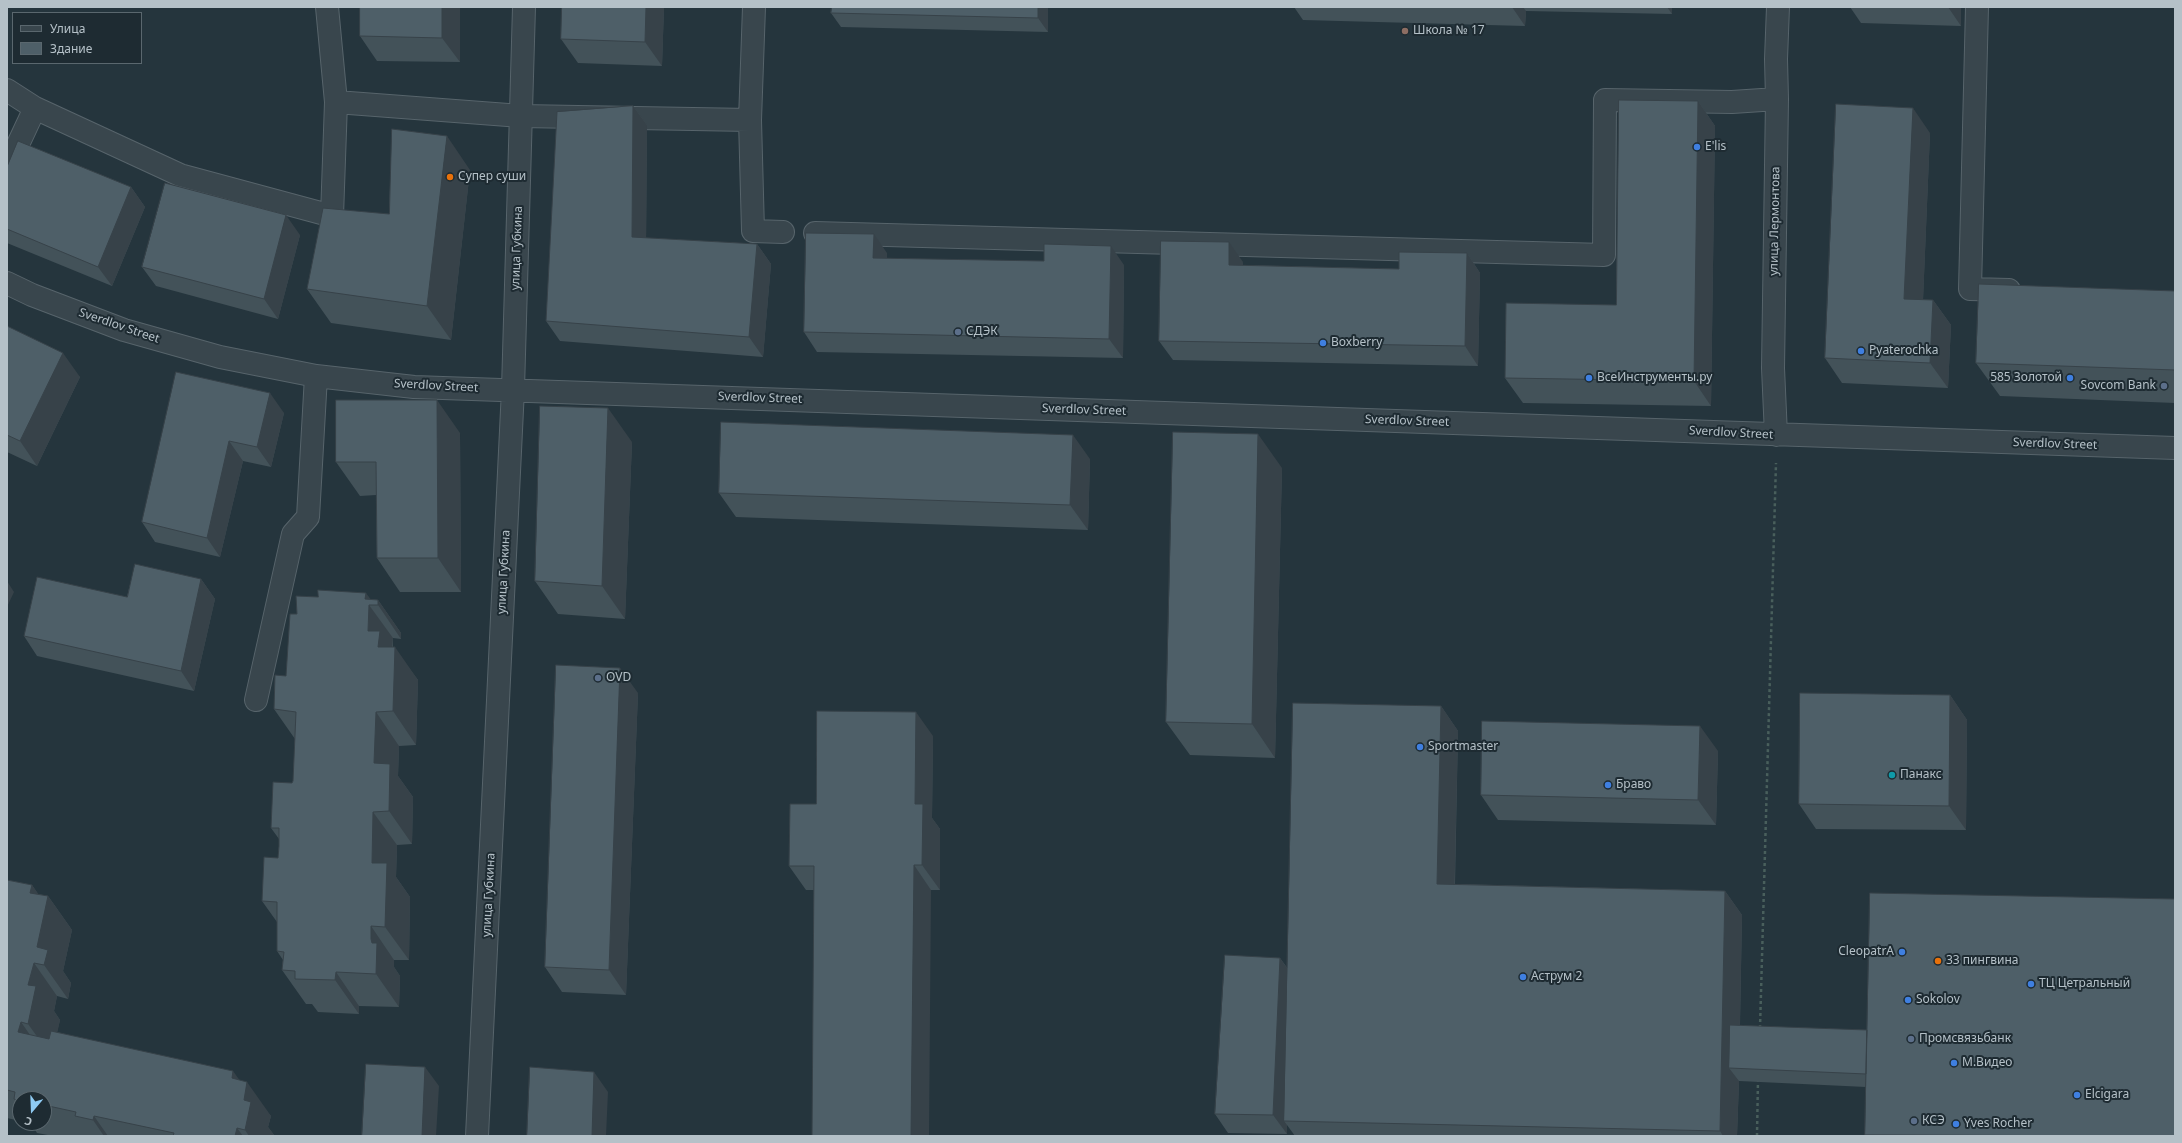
<!DOCTYPE html>
<meta charset="utf-8">
<style>
body{margin:0}
#map{position:relative;width:2182px;height:1143px;overflow:hidden;background:#25353d;font-family:"Noto Sans",sans-serif}
canvas{display:block}
.frame{position:absolute;inset:0;border:8px solid #b5c1c8;pointer-events:none}
.legend{position:absolute;left:12px;top:12px;width:130px;height:52px;box-sizing:border-box;background:#1e2b32;border:1px solid #5a676e;margin:0;padding:5px 7px;list-style:none;font-size:12px;color:#b5c1c8}
.legend li{display:flex;align-items:center;gap:8px;height:20px}
.legend b{width:20px;border:1px solid #5a676e}
.north{position:absolute;left:12px;top:1091px;width:40px;height:40px;box-sizing:border-box;background:#1e2b32;border:1px solid #5a676e;border-radius:50%;rotate:199deg;font-size:11px;font-weight:700;line-height:16px;text-align:center;color:#b5c1c8}
.north::after{content:'';display:block;margin:auto;width:14px;height:18px;background:#8fcbf3;clip-path:polygon(50% 0,100% 100%,50% 72%,0 100%)}
</style>
<div id="map">
<canvas width="2182" height="1143"></canvas>
<div class="frame"></div>
<ul class="legend">
<li><b style="height:5px;background:#39464d"></b>Улица</li>
<li><b style="height:11px;background:#4e5f68"></b>Здание</li>
</ul>
<div class="north">С</div>
</div>
<script>
const g = document.querySelector('canvas').getContext('2d');
g.lineJoin = 'round';
function stroke(path, color, width, dash) { g.strokeStyle = color; g.lineWidth = width; g.lineCap = dash ? 'butt' : 'round'; g.setLineDash(dash || []); g.stroke(path); }
function paint(path, color) { g.fillStyle = color; g.fill(path, 'evenodd'); }
function drawText(font, color, halo, rows, align = 'center') {
  g.font = font + ' "Noto Sans",sans-serif'; g.lineWidth = 4; g.setLineDash([]); g.textBaseline = 'middle'; g.strokeStyle = halo; g.fillStyle = color; for (const [text, x, y, turn = 0] of rows) {
    g.save(); g.translate(x, y); g.rotate((+turn || 0) * Math.PI / 180); g.textAlign = isNaN(turn) ? turn : align; if (halo) g.strokeText(text, 0, 0); g.fillText(text, 0, 0); g.restore();
  }
}
const path = new Path2D(`
 M 1760,1028 L 1776,463
 M 1757,1136 L 1758,1079`);
const minor = new Path2D(`
 M 327,7 L 336,102
 M 1977,7 L 1970,289 L 2009,290
 M 7,90 L 35,108 L 180,175 L 332,216 L 336,102 L 521,116 L 750,120 L 754,7
 M 750,120 L 753,231 L 783,232
 M 7,168 L 35,108
 M 815,233 L 1604,255 L 1605,100 L 1732,102 L 1777,99
 M 7,283 L 32,295 L 124,330 L 220,357 L 316,376 L 414,387 L 2175,448
 M 1776,435 L 1773,368 L 1777,99 L 1776,59 L 1778,7
 M 256,700 L 293,534 L 308,517 L 316,376
 M 477,1136 L 513,389 L 524,7`);
const wall = new Path2D(`
 M 460,7 L 460,62 L 377,61 L 360,36 Z
 M 562,7 L 664,7 L 662,66 L 578,63 L 561,39 Z
 M 1048,7 L 1048,32 L 841,27 L 831,13 Z
 M 1294,7 L 1672,7 L 1672,14 L 1526,11 L 1525,26 L 1303,20 Z
 M 1850,7 L 1961,7 L 1961,26 L 1861,23 Z
 M 1698,101 L 1715,126 L 1711,406 L 1523,403 L 1505,378 L 1616,305 Z
 M 633,106 L 647,125 L 646,238 L 757,244 L 771,264 L 763,357 L 560,341 L 546,321 Z
 M 1930,133 L 1923,300 L 1933,300 L 1951,325 L 1948,388 L 1842,383 L 1825,358 Z
 M 7,167 L 131,187 L 145,207 L 112,286 L 7,243 Z
 M 470,170 L 451,340 L 331,323 L 307,289 L 389,214 Z
 M 300,235 L 278,319 L 156,286 L 142,267 Z
 M 887,253 L 887,258 L 1124,265 L 1123,358 L 817,352 L 804,332 Z
 M 1467,253 L 1480,273 L 1478,366 L 1173,360 L 1159,341 L 1243,262 L 1243,265 L 1399,269 Z
 M 2175,291 L 2175,403 L 2000,396 L 1976,363 Z
 M 7,326 L 80,377 L 37,466 L 7,452 Z
 M 176,372 L 284,413 L 271,467 L 243,461 L 220,557 L 155,542 L 142,522 Z
 M 460,433 L 461,592 L 400,592 L 377,558 L 376,495 L 360,496 L 336,462 Z
 M 632,442 L 625,619 L 558,614 L 535,581 Z
 M 1090,459 L 1088,530 L 736,517 L 719,493 Z
 M 1282,468 L 1275,758 L 1190,755 L 1166,722 Z
 M 201,579 L 215,599 L 194,691 L 37,656 L 24,636 Z
 M 370,599 L 378,600 L 401,633 L 401,639 L 393,638 L 393,647 L 418,680 L 416,745 L 399,746 L 398,776 L 413,797 L 412,844 L 397,845 L 396,877 L 410,897 L 409,960 L 394,960 L 394,967 L 400,976 L 399,1007 L 359,1006 L 359,1014 L 318,1012 L 312,1004 L 306,1004 L 282,970 L 283,960 L 277,951 L 277,922 L 262,901 L 278,858 L 279,846 L 279,839 L 271,828 L 293,781 L 295,739 L 274,709 L 286,676 Z
 M 638,693 L 626,995 L 562,992 L 545,967 Z
 M 1950,695 L 1967,720 L 1966,830 L 1816,829 L 1799,804 Z
 M 1441,706 L 1458,731 L 1455,884 L 1725,891 L 1742,915 L 1740,1025 L 2175,1136 L 1866,1136 L 1866,1087 L 1739,1081 L 1737,1136 L 1295,1136 L 1287,1125 L 1287,1134 L 1228,1133 L 1215,1114 L 1280,958 L 1288,969 Z
 M 933,736 L 932,818 L 940,829 L 940,890 L 806,890 L 789,866 L 816,804 Z
 M 1718,751 L 1716,825 L 1498,820 L 1481,795 Z
 M 7,880 L 32,885 L 38,894 L 48,896 L 72,930 L 63,971 L 71,983 L 68,999 L 57,996 L 54,1011 L 60,1020 L 57,1032 L 239,1080 L 271,1116 L 268,1127 L 274,1135 L 274,1136 L 53,1136 L 37,1133 L 31,1123 L 29,1123 L 44,1123 L 44,1099 L 20,1099 L 20,1121 L 7,1118 Z`);
const shadedWall = new Path2D(`
 M 442,7 L 460,7 L 460,62 L 442,38 Z
 M 646,7 L 664,7 L 662,66 L 645,42 Z
 M 1038,7 L 1048,7 L 1048,32 L 1038,18 Z
 M 1512,7 L 1523,7 L 1526,11 L 1525,26 Z
 M 1667,7 L 1672,7 L 1672,14 Z
 M 1948,7 L 1961,7 L 1961,26 Z
 M 1698,101 L 1715,126 L 1711,406 L 1694,381 Z
 M 633,106 L 647,125 L 646,256 L 632,237 Z
 M 1913,108 L 1930,133 L 1922,324 L 1904,299 Z
 M 447,136 L 470,170 L 451,340 L 427,306 Z
 M 131,187 L 145,207 L 112,286 L 98,267 Z
 M 286,215 L 300,235 L 278,319 L 264,299 Z
 M 874,234 L 887,253 L 887,277 L 873,258 Z
 M 1229,242 L 1243,262 L 1242,285 L 1229,265 Z
 M 757,244 L 771,264 L 763,357 L 749,337 Z
 M 1111,246 L 1124,265 L 1123,358 L 1109,339 Z
 M 1467,253 L 1480,273 L 1478,366 L 1465,346 Z
 M 1933,300 L 1951,325 L 1948,388 L 1930,363 Z
 M 63,353 L 80,377 L 37,466 L 20,441 Z
 M 270,393 L 284,413 L 271,467 L 257,447 Z
 M 437,400 L 460,433 L 461,592 L 438,558 Z
 M 608,408 L 632,442 L 625,619 L 602,586 Z
 M 1258,434 L 1282,468 L 1275,758 L 1252,724 Z
 M 1073,435 L 1090,459 L 1088,530 L 1070,505 Z
 M 229,441 L 243,461 L 220,557 L 207,538 Z
 M 201,579 L 215,599 L 194,691 L 181,671 Z
 M 7,581 L 14,592 L 7,607 Z
 M 366,593 L 375,605 L 365,599 Z
 M 378,600 L 401,633 L 401,639 L 378,605 Z
 M 369,605 L 393,638 L 392,649 L 395,647 L 418,680 L 416,745 L 393,711 L 378,647 L 368,631 Z
 M 620,668 L 638,693 L 626,995 L 609,970 Z
 M 1950,695 L 1967,720 L 1966,830 L 1949,806 Z
 M 1441,706 L 1458,731 L 1454,909 L 1437,884 Z
 M 376,712 L 399,746 L 398,776 L 413,797 L 412,844 L 389,811 L 374,763 Z
 M 916,712 L 933,736 L 932,818 L 940,829 L 940,890 L 922,865 L 915,804 Z
 M 1700,726 L 1718,751 L 1716,825 L 1698,800 Z
 M 373,812 L 397,845 L 396,877 L 410,897 L 409,960 L 385,927 L 372,863 Z
 M 914,865 L 931,890 L 929,1136 L 911,1136 Z
 M 32,885 L 46,905 L 48,896 L 72,930 L 63,971 L 71,983 L 68,999 L 44,965 L 37,947 L 30,893 Z
 M 1725,891 L 1742,915 L 1739,1068 L 1729,1068 L 1739,1081 L 1737,1136 L 1723,1136 L 1720,1131 Z
 M 371,926 L 394,960 L 394,967 L 400,976 L 399,1007 L 376,974 L 372,943 L 371,939 Z
 M 1280,958 L 1293,977 L 1284,1121 L 1287,1125 L 1287,1134 L 1273,1115 Z
 M 34,963 L 57,996 L 54,1011 L 60,1020 L 52,1057 L 28,1024 L 28,985 Z
 M 336,972 L 359,1006 L 359,1014 L 335,980 Z
 M 21,1022 L 44,1055 L 18,1032 Z
 M 425,1067 L 439,1086 L 436,1136 L 422,1136 Z
 M 233,1071 L 246,1089 L 247,1082 L 271,1116 L 268,1127 L 274,1135 L 274,1136 L 249,1136 L 245,1130 L 244,1100 L 232,1078 Z
 M 594,1072 L 608,1092 L 606,1136 L 592,1136 Z
 M 94,1116 L 108,1136 L 104,1136 L 93,1120 Z
 M 237,1128 L 243,1136 L 235,1136 Z`);
const building = new Path2D(`
 M 360,7 L 442,7 L 442,38 L 360,36 Z
 M 562,7 L 646,7 L 645,42 L 561,39 Z
 M 832,7 L 1038,7 L 1038,18 L 831,13 Z
 M 1619,100 L 1698,101 L 1694,381 L 1505,378 L 1506,303 L 1616,305 Z
 M 1836,104 L 1913,108 L 1904,299 L 1933,300 L 1930,363 L 1825,358 Z
 M 633,106 L 632,237 L 757,244 L 749,337 L 546,321 L 557,112 Z
 M 392,129 L 447,136 L 427,306 L 307,289 L 323,208 L 389,214 Z
 M 18,141 L 131,187 L 98,267 L 7,229 L 7,167 Z
 M 165,183 L 286,215 L 264,299 L 142,267 Z
 M 806,233 L 874,234 L 873,258 L 1044,261 L 1044,244 L 1111,246 L 1109,339 L 804,332 Z
 M 1161,241 L 1229,242 L 1229,265 L 1399,269 L 1399,252 L 1467,253 L 1465,346 L 1159,341 Z
 M 1979,284 L 2175,291 L 2175,370 L 1976,363 Z
 M 7,326 L 63,353 L 20,441 L 7,435 Z
 M 176,372 L 270,393 L 257,447 L 229,441 L 207,538 L 142,522 Z
 M 336,400 L 437,400 L 438,558 L 377,558 L 376,462 L 336,462 Z
 M 540,406 L 608,408 L 602,586 L 535,581 Z
 M 721,422 L 1073,435 L 1070,505 L 719,493 Z
 M 1173,432 L 1258,434 L 1252,724 L 1166,722 Z
 M 135,564 L 201,579 L 181,671 L 24,636 L 37,577 L 127,597 Z
 M 318,590 L 366,593 L 365,599 L 378,600 L 378,605 L 369,605 L 368,631 L 380,631 L 378,647 L 395,647 L 393,711 L 376,712 L 374,763 L 390,764 L 389,811 L 373,812 L 372,863 L 387,863 L 385,927 L 371,926 L 371,939 L 372,943 L 377,943 L 376,974 L 336,972 L 335,980 L 295,979 L 295,971 L 282,970 L 284,952 L 277,951 L 277,902 L 262,901 L 264,857 L 278,858 L 279,846 L 279,828 L 271,828 L 273,782 L 292,783 L 293,781 L 296,712 L 274,709 L 275,675 L 286,676 L 290,614 L 297,614 L 296,596 L 318,597 Z
 M 556,665 L 620,668 L 609,970 L 545,967 Z
 M 1800,693 L 1950,695 L 1949,806 L 1799,804 Z
 M 1293,703 L 1441,706 L 1437,884 L 1725,891 L 1720,1131 L 1284,1121 Z
 M 817,711 L 916,712 L 915,804 L 923,804 L 922,865 L 914,865 L 911,1136 L 812,1136 L 814,866 L 789,866 L 790,804 L 816,804 Z
 M 1482,721 L 1700,726 L 1698,800 L 1481,795 Z
 M 7,880 L 32,885 L 30,893 L 48,896 L 37,947 L 48,950 L 44,965 L 34,963 L 28,985 L 36,986 L 28,1024 L 21,1022 L 18,1032 L 49,1039 L 51,1031 L 233,1071 L 232,1078 L 247,1082 L 244,1100 L 251,1102 L 245,1130 L 237,1128 L 235,1136 L 173,1136 L 174,1133 L 94,1116 L 93,1120 L 75,1116 L 76,1112 L 44,1105 L 44,1099 L 20,1099 L 20,1101 L 14,1099 L 15,1092 L 7,1090 Z
 M 1870,893 L 2175,899 L 2175,1136 L 1865,1135 Z
 M 1225,955 L 1280,958 L 1273,1115 L 1215,1114 Z
 M 1730,1025 L 1867,1030 L 1866,1074 L 1729,1068 Z
 M 366,1064 L 425,1067 L 422,1136 L 362,1136 Z
 M 530,1067 L 594,1072 L 592,1136 L 527,1136 Z`);
const markers = [
 [1405,31,4,"#8d6e63"],
 [1697,147,4,"#3f7fe0"],
 [450,177,4,"#e8710a"],
 [958,332,4,"#5c6f8a"],
 [1323,343,4,"#3f7fe0"],
 [1861,351,4,"#3f7fe0"],
 [1589,378,4,"#3f7fe0"],
 [2070,378,4,"#3f7fe0"],
 [2164,386,4,"#5c6f8a"],
 [598,678,4,"#5c6f8a"],
 [1420,747,4,"#3f7fe0"],
 [1892,775,4,"#0f9aa8"],
 [1608,785,4,"#3f7fe0"],
 [1902,952,4,"#3f7fe0"],
 [1938,961,4,"#e8710a"],
 [1523,977,4,"#3f7fe0"],
 [2031,984,4,"#3f7fe0"],
 [1908,1000,4,"#3f7fe0"],
 [1911,1039,4,"#5c6f8a"],
 [1954,1063,4,"#3f7fe0"],
 [2077,1095,4,"#3f7fe0"],
 [1914,1121,4,"#5c6f8a"],
 [1956,1124,4,"#3f7fe0"]
];
const poiNames = [
 ["Школа № 17",1413,31],
 ["E'lis",1705,147],
 ["Супер суши",458,177],
 ["СДЭК",966,332],
 ["Boxberry",1331,343],
 ["Pyaterochka",1869,351],
 ["ВсеИнструменты.ру",1597,378],
 ["585 Золотой",2062,378,"right"],
 ["Sovcom Bank",2156,386,"right"],
 ["OVD",606,678],
 ["Sportmaster",1428,747],
 ["Панакс",1900,775],
 ["Браво",1616,785],
 ["CleopatrA",1894,952,"right"],
 ["33 пингвина",1946,961],
 ["Аструм 2",1531,977],
 ["ТЦ Цетральный",2039,984],
 ["Sokolov",1916,1000],
 ["Промсвязьбанк",1919,1039],
 ["М.Видео",1962,1063],
 ["Elcigara",2085,1095],
 ["КСЭ",1922,1121],
 ["Yves Rocher",1964,1124]
];
const streetNames = [
 ["улица Лермонтова",1775,221,-89],
 ["улица Губкина",517,248,-88],
 ["Sverdlov Street",119,326,19],
 ["Sverdlov Street",436,386,3],
 ["Sverdlov Street",760,398,2],
 ["Sverdlov Street",1084,410,2],
 ["Sverdlov Street",1407,421,2],
 ["Sverdlov Street",1731,433,3],
 ["Sverdlov Street",2055,444,2],
 ["улица Губкина",504,572,-87],
 ["улица Губкина",489,895,-87]
];
stroke(minor, '#57646b', 24);
stroke(path, '#495f5c', 2.5, [3, 3]);
stroke(minor, '#39464d', 22);
paint(wall, '#435259');
paint(shadedWall, '#374249');
paint(building, '#4e5f68');
stroke(building, '#374249', 1);
for (const [x, y, r, color] of markers) { const dot = new Path2D(); dot.arc(x, y, r, 0, 2 * Math.PI); g.fillStyle = color; g.fill(dot); stroke(dot, '#1e2b32', 1.5); }
drawText('12px', '#b5c1c8', '#1e2b32', poiNames, 'left');
drawText('12px', '#b5c1c8', '#1e2b32', streetNames);
</script>
